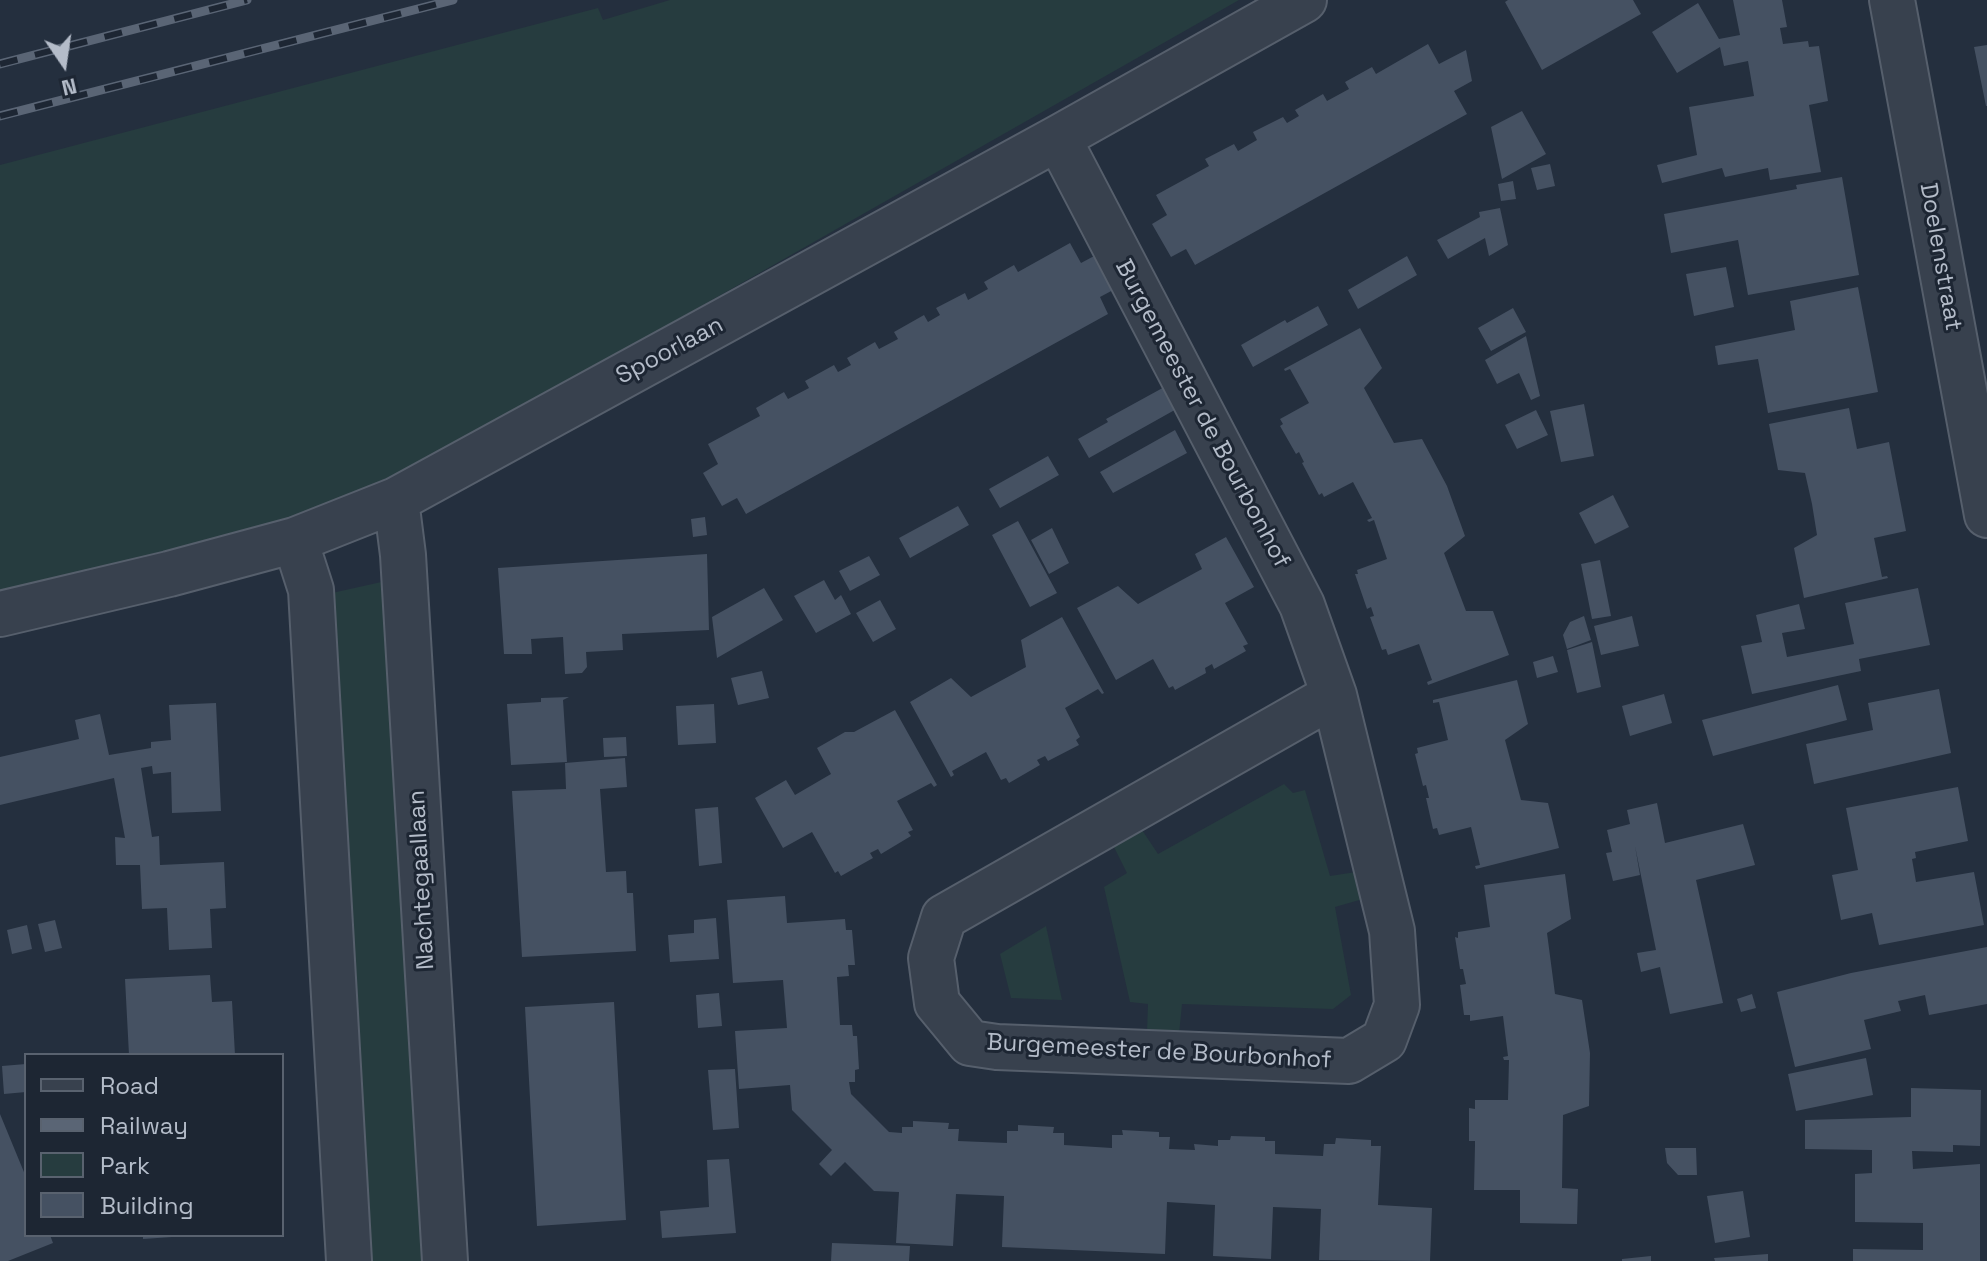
<!DOCTYPE html>
<style>
body{margin:0}
#map{position:relative;width:1987px;height:1261px;overflow:hidden;background:#242f3e;font-family:"Space Grotesk",sans-serif}
canvas{display:block}
.legend{position:absolute;left:24px;top:1053px;width:260px;height:184px;box-sizing:border-box;background:#1d2633;border:2px solid #59626f;margin:0;padding:10px 14px;list-style:none;font-size:24px;color:#b4bcc9}
.legend li{display:flex;align-items:center;gap:16px;height:40px}
.legend b{width:40px;border:2px solid #59626f}
.north{position:absolute;left:24px;top:24px;width:80px;height:80px;-webkit-text-stroke:6px #1d2633;paint-order:stroke;rotate:167deg;font-size:22px;font-weight:700;line-height:32px;text-align:center;color:#b4bcc9}
.north::after{content:'';display:block;margin:auto;width:28px;height:36px;background:#b4bcc9;clip-path:polygon(50% 0,100% 100%,50% 72%,0 100%)}
</style>
<div id="map">
<canvas width="1987" height="1261"></canvas>
<ul class="legend">
<li><b style="height:10px;background:#38414e"></b>Road</li>
<li><b style="height:10px;background:#5a6575"></b>Railway</li>
<li><b style="height:22px;background:#263c3f"></b>Park</li>
<li><b style="height:22px;background:#455162"></b>Building</li>
</ul>
<div class="north">N</div>
</div>
<script>
const g = document.querySelector('canvas').getContext('2d');
g.lineJoin = 'round';
function paint(path, color) { g.fillStyle = color; g.fill(path, 'evenodd'); }
function stroke(path, color, width, dash) { g.strokeStyle = color; g.lineWidth = width; g.lineCap = dash ? 'butt' : 'round'; g.setLineDash(dash || []); g.stroke(path); }
function drawText(font, color, halo, rows, align = 'center') {
  g.font = font + ' "Space Grotesk",sans-serif'; g.lineWidth = 6; g.setLineDash([]); g.textBaseline = 'middle'; g.strokeStyle = halo; g.fillStyle = color; for (const [text, x, y, turn = 0] of rows) {
    g.save(); g.translate(x, y); g.rotate((+turn || 0) * Math.PI / 180); g.textAlign = isNaN(turn) ? turn : align; if (halo) g.strokeText(text, 0, 0); g.fillText(text, 0, 0); g.restore();
  }
}
const green = new Path2D(`
 M 670,0 L 1239,0 L 371,494 L 0,609 L 0,165 L 598,8 L 603,20 Z
 M 386,581 L 425,1261 L 372,1261 L 332,593 Z
 M 1284,784 L 1293,793 L 1305,790 L 1330,876 L 1356,872 L 1363,899 L 1335,907 L 1351,995 L 1333,1009 L 1182,1004 L 1179,1034 L 1147,1032 L 1148,1004 L 1130,1002 L 1104,887 L 1127,873 L 1113,845 L 1142,830 L 1158,854 Z
 M 1046,926 L 1062,1000 L 1011,998 L 1000,954 Z`);
const building = new Path2D(`
 M 1508,0 L 1633,0 L 1641,14 L 1542,70 L 1505,2 Z
 M 1733,0 L 1782,0 L 1787,27 L 1780,28 L 1783,44 L 1808,41 L 1809,47 L 1819,46 L 1828,101 L 1809,105 L 1821,172 L 1770,180 L 1768,168 L 1725,177 L 1722,168 L 1662,183 L 1657,165 L 1697,155 L 1689,107 L 1754,96 L 1748,61 L 1724,66 L 1720,47 L 1677,73 L 1652,32 L 1698,3 L 1719,39 L 1740,35 Z
 M 1428,44 L 1439,64 L 1466,50 L 1472,81 L 1454,91 L 1467,114 L 1195,265 L 1186,249 L 1171,257 L 1152,224 L 1167,215 L 1156,195 L 1209,166 L 1205,159 L 1234,144 L 1238,151 L 1257,140 L 1253,132 L 1283,117 L 1287,123 L 1299,116 L 1295,110 L 1323,94 L 1327,101 L 1349,89 L 1345,82 L 1372,67 L 1376,74 Z
 M 1987,45 L 1987,106 L 1986,106 L 1974,47 Z
 M 1522,111 L 1546,154 L 1502,179 L 1491,127 Z
 M 1550,164 L 1555,186 L 1537,190 L 1531,168 Z
 M 1842,177 L 1859,275 L 1748,295 L 1738,240 L 1671,253 L 1664,214 L 1797,189 L 1796,185 Z
 M 1513,181 L 1516,199 L 1501,201 L 1498,184 Z
 M 1500,208 L 1508,245 L 1489,256 L 1485,238 L 1448,259 L 1437,240 L 1480,217 L 1479,212 Z
 M 1070,243 L 1081,263 L 1096,255 L 1115,289 L 1100,297 L 1108,314 L 746,514 L 737,498 L 722,506 L 703,473 L 718,464 L 708,444 L 760,416 L 756,408 L 784,392 L 788,399 L 809,388 L 805,381 L 834,365 L 838,372 L 851,365 L 847,358 L 875,342 L 879,349 L 898,339 L 894,332 L 924,315 L 928,322 L 940,315 L 936,308 L 965,293 L 968,300 L 988,289 L 984,282 L 1014,265 L 1018,272 Z
 M 1407,256 L 1417,275 L 1358,309 L 1348,290 Z
 M 1726,267 L 1734,307 L 1694,316 L 1686,274 Z
 M 1858,287 L 1878,392 L 1768,413 L 1758,359 L 1718,365 L 1715,346 L 1795,330 L 1790,301 Z
 M 1318,306 L 1328,325 L 1253,367 L 1241,345 L 1285,320 L 1287,323 Z
 M 1513,308 L 1526,332 L 1491,351 L 1478,328 Z
 M 1360,328 L 1382,368 L 1364,388 L 1394,443 L 1422,439 L 1447,486 L 1465,536 L 1444,553 L 1466,611 L 1493,611 L 1509,655 L 1428,685 L 1427,682 L 1432,680 L 1419,644 L 1388,655 L 1386,649 L 1382,650 L 1370,617 L 1374,616 L 1371,607 L 1367,609 L 1355,574 L 1358,574 L 1357,570 L 1387,559 L 1374,520 L 1369,522 L 1367,520 L 1372,518 L 1353,482 L 1324,497 L 1322,493 L 1319,495 L 1302,463 L 1304,462 L 1299,452 L 1296,454 L 1280,426 L 1283,424 L 1280,419 L 1309,403 L 1290,369 L 1285,371 L 1284,369 Z
 M 1526,336 L 1540,396 L 1531,400 L 1519,373 L 1497,384 L 1485,360 Z
 M 1168,385 L 1180,407 L 1089,458 L 1078,439 L 1108,422 L 1106,419 Z
 M 1584,404 L 1594,456 L 1561,462 L 1550,411 Z
 M 1849,408 L 1857,449 L 1889,442 L 1906,531 L 1874,538 L 1882,577 L 1887,576 L 1888,578 L 1804,598 L 1794,548 L 1817,535 L 1812,504 L 1805,473 L 1778,470 L 1769,424 Z
 M 1536,410 L 1548,435 L 1517,449 L 1505,425 Z
 M 1175,430 L 1187,453 L 1113,493 L 1100,472 Z
 M 1048,456 L 1059,475 L 1000,508 L 989,489 Z
 M 1613,495 L 1629,527 L 1595,544 L 1579,513 Z
 M 958,506 L 969,525 L 910,558 L 899,538 Z
 M 705,517 L 707,535 L 693,537 L 691,519 Z
 M 1018,521 L 1057,593 L 1030,607 L 992,535 Z
 M 1052,528 L 1069,563 L 1049,574 L 1031,540 Z
 M 1226,537 L 1254,587 L 1225,603 L 1248,644 L 1243,646 L 1246,651 L 1214,669 L 1212,664 L 1205,668 L 1206,673 L 1175,690 L 1173,686 L 1169,688 L 1153,659 L 1116,680 L 1077,608 L 1118,586 L 1138,604 L 1202,569 L 1195,554 Z
 M 707,554 L 709,630 L 622,634 L 623,650 L 586,652 L 587,667 L 582,673 L 565,674 L 563,637 L 531,639 L 532,654 L 504,654 L 498,568 Z
 M 869,556 L 880,575 L 850,591 L 839,571 Z
 M 1600,560 L 1611,616 L 1592,619 L 1581,564 Z
 M 824,580 L 835,600 L 841,595 L 851,614 L 816,633 L 794,596 Z
 M 764,588 L 783,620 L 717,658 L 712,617 Z
 M 1918,588 L 1930,645 L 1859,659 L 1861,671 L 1752,694 L 1741,646 L 1762,642 L 1756,615 L 1799,604 L 1805,629 L 1782,633 L 1787,657 L 1854,644 L 1845,603 Z
 M 880,600 L 896,629 L 873,642 L 856,613 Z
 M 1584,616 L 1591,640 L 1567,649 L 1563,635 L 1570,622 Z
 M 1632,616 L 1639,646 L 1601,655 L 1594,626 Z
 M 1062,617 L 1104,693 L 1102,694 L 1098,689 L 1065,708 L 1080,737 L 1076,740 L 1079,745 L 1048,761 L 1045,756 L 1037,760 L 1040,765 L 1009,783 L 1006,778 L 1001,780 L 986,752 L 952,771 L 954,775 L 951,777 L 910,702 L 951,678 L 971,697 L 1026,667 L 1021,640 Z
 M 1592,642 L 1601,687 L 1577,693 L 1567,650 Z
 M 1553,656 L 1558,672 L 1537,678 L 1533,662 Z
 M 762,671 L 769,698 L 738,705 L 731,678 Z
 M 1517,680 L 1528,724 L 1505,740 L 1521,800 L 1548,803 L 1559,848 L 1476,869 L 1475,866 L 1480,865 L 1471,827 L 1439,835 L 1437,828 L 1433,829 L 1426,798 L 1429,798 L 1426,785 L 1423,786 L 1415,754 L 1418,753 L 1417,748 L 1448,740 L 1439,702 L 1433,703 L 1433,700 Z
 M 1838,685 L 1847,720 L 1713,756 L 1702,720 Z
 M 1939,689 L 1951,753 L 1814,784 L 1806,744 L 1873,730 L 1868,703 Z
 M 1664,694 L 1672,723 L 1630,736 L 1622,706 Z
 M 569,697 L 563,700 L 567,762 L 511,765 L 507,704 L 541,702 L 541,698 Z
 M 216,703 L 221,811 L 172,813 L 171,772 L 153,774 L 152,766 L 141,768 L 152,837 L 159,836 L 160,865 L 224,862 L 226,908 L 210,909 L 212,948 L 169,950 L 167,908 L 142,909 L 140,865 L 116,865 L 115,837 L 125,838 L 114,778 L 0,805 L 0,757 L 79,739 L 75,720 L 100,714 L 109,755 L 151,748 L 151,742 L 171,740 L 169,705 Z
 M 714,704 L 716,743 L 678,745 L 676,706 Z
 M 895,710 L 937,785 L 934,787 L 931,783 L 897,801 L 913,830 L 908,832 L 911,836 L 881,854 L 878,849 L 870,853 L 873,858 L 841,876 L 838,871 L 835,873 L 812,832 L 783,848 L 755,798 L 786,780 L 795,795 L 831,774 L 817,748 L 845,732 L 854,732 Z
 M 626,737 L 627,756 L 604,757 L 603,738 Z
 M 625,758 L 627,787 L 600,789 L 606,872 L 626,871 L 627,893 L 633,893 L 636,951 L 522,957 L 512,791 L 566,789 L 565,763 Z
 M 1958,787 L 1968,841 L 1915,852 L 1916,858 L 1912,859 L 1916,882 L 1974,872 L 1984,925 L 1879,945 L 1872,913 L 1841,920 L 1832,875 L 1858,870 L 1846,808 Z
 M 1657,803 L 1665,843 L 1743,824 L 1755,865 L 1696,880 L 1723,1003 L 1670,1014 L 1660,967 L 1641,972 L 1637,953 L 1656,950 L 1635,846 L 1640,875 L 1613,881 L 1606,853 L 1612,852 L 1607,830 L 1630,824 L 1627,810 Z
 M 718,807 L 722,863 L 699,866 L 695,809 Z
 M 1565,874 L 1571,919 L 1547,933 L 1555,994 L 1582,1000 L 1590,1053 L 1589,1106 L 1563,1115 L 1562,1188 L 1578,1189 L 1577,1224 L 1520,1223 L 1520,1190 L 1474,1190 L 1475,1145 L 1475,1141 L 1469,1141 L 1469,1108 L 1475,1109 L 1475,1100 L 1508,1100 L 1509,1060 L 1504,1060 L 1503,1057 L 1508,1056 L 1503,1016 L 1470,1021 L 1470,1015 L 1464,1015 L 1460,985 L 1466,984 L 1463,969 L 1460,969 L 1455,937 L 1458,938 L 1458,932 L 1490,927 L 1484,885 Z
 M 785,896 L 787,923 L 845,919 L 846,930 L 852,930 L 855,965 L 848,965 L 849,976 L 837,977 L 840,1025 L 852,1025 L 853,1036 L 857,1036 L 859,1069 L 855,1070 L 855,1082 L 849,1082 L 851,1094 L 889,1132 L 902,1133 L 902,1127 L 913,1127 L 913,1121 L 949,1123 L 948,1129 L 959,1129 L 958,1141 L 1007,1143 L 1007,1131 L 1018,1131 L 1018,1125 L 1054,1127 L 1053,1133 L 1064,1133 L 1064,1145 L 1112,1148 L 1112,1135 L 1123,1135 L 1122,1130 L 1159,1132 L 1159,1137 L 1170,1137 L 1169,1149 L 1195,1150 L 1194,1144 L 1218,1146 L 1218,1140 L 1230,1140 L 1231,1136 L 1265,1137 L 1265,1141 L 1275,1141 L 1275,1154 L 1323,1156 L 1324,1144 L 1335,1144 L 1336,1138 L 1371,1140 L 1371,1146 L 1381,1146 L 1378,1205 L 1432,1208 L 1430,1261 L 1319,1260 L 1321,1209 L 1273,1207 L 1271,1259 L 1213,1256 L 1215,1205 L 1167,1202 L 1165,1254 L 1002,1247 L 1004,1196 L 956,1194 L 953,1246 L 896,1243 L 899,1192 L 874,1191 L 845,1162 L 831,1176 L 819,1164 L 832,1150 L 792,1110 L 790,1085 L 739,1089 L 735,1031 L 787,1028 L 783,980 L 733,983 L 727,900 Z
 M 716,918 L 719,959 L 670,962 L 668,935 L 694,933 L 694,920 Z
 M 55,920 L 62,948 L 45,952 L 38,924 Z
 M 27,925 L 32,949 L 12,954 L 7,930 Z
 M 1987,947 L 1987,1004 L 1929,1015 L 1925,995 L 1898,1001 L 1901,1011 L 1864,1020 L 1871,1049 L 1795,1067 L 1777,992 L 1851,973 Z
 M 210,975 L 212,1002 L 232,1001 L 235,1055 L 129,1055 L 125,979 Z
 M 719,993 L 722,1026 L 698,1028 L 696,995 Z
 M 1752,994 L 1756,1008 L 1741,1012 L 1737,999 Z
 M 614,1002 L 626,1220 L 537,1226 L 525,1007 Z
 M 1866,1058 L 1873,1095 L 1796,1111 L 1788,1074 Z
 M 26,1064 L 26,1092 L 4,1094 L 2,1066 Z
 M 735,1069 L 739,1128 L 713,1130 L 708,1070 Z
 M 1911,1088 L 1981,1090 L 1980,1146 L 1953,1145 L 1953,1152 L 1912,1151 L 1913,1169 L 1980,1164 L 1980,1261 L 1853,1261 L 1853,1249 L 1923,1250 L 1923,1223 L 1855,1222 L 1855,1174 L 1872,1173 L 1872,1150 L 1805,1149 L 1805,1120 L 1911,1117 Z
 M 0,1114 L 26,1177 L 26,1235 L 50,1235 L 53,1243 L 8,1261 L 0,1261 Z
 M 1665,1148 L 1696,1148 L 1697,1175 L 1678,1175 L 1667,1163 Z
 M 729,1159 L 736,1233 L 662,1238 L 660,1211 L 709,1207 L 707,1160 Z
 M 1743,1191 L 1750,1237 L 1715,1243 L 1707,1196 Z
 M 143,1235 L 172,1235 L 172,1237 L 143,1239 Z
 M 832,1243 L 910,1246 L 909,1261 L 831,1261 Z
 M 1768,1254 L 1768,1261 L 1715,1261 L 1714,1258 Z
 M 1651,1256 L 1651,1261 L 1622,1261 L 1622,1259 Z`);
const minor = new Path2D(`
 M 1892,0 L 1987,515
 M 1058,138 L 1302,605 L 1334,695
 M 396,500 L 403,555 L 445,1261
 M 295,540 L 311,590 L 349,1261
 M 0,614 L 169,574 L 295,540 L 396,500 L 1058,138 L 1304,0
 M 1334,695 L 1392,931 L 1397,1005 L 1384,1040 L 1349,1061 L 997,1047 L 970,1043 L 937,1003 L 931,958 L 944,917 Z`);
const rail = new Path2D(`
 M 0,64 L 247,0
 M 0,116 L 453,0`);
const streetNames = [
 ["Doelenstraat",1940,257,80],
 ["Spoorlaan",670,351,-28],
 ["Burgemeester de Bourbonhof",1202,414,62],
 ["Nachtegaallaan",422,880,-93],
 ["Burgemeester de Bourbonhof",1159,1052,3]
];
paint(green, '#263c3f');
paint(building, '#455162');
stroke(minor, '#565f6c', 48);
stroke(minor, '#38414e', 44);
stroke(rail, '#5a6575', 9);
stroke(rail, '#1d2633', 6, [18]);
drawText('24px', '#b4bcc9', '#1d2633', streetNames);
</script>
